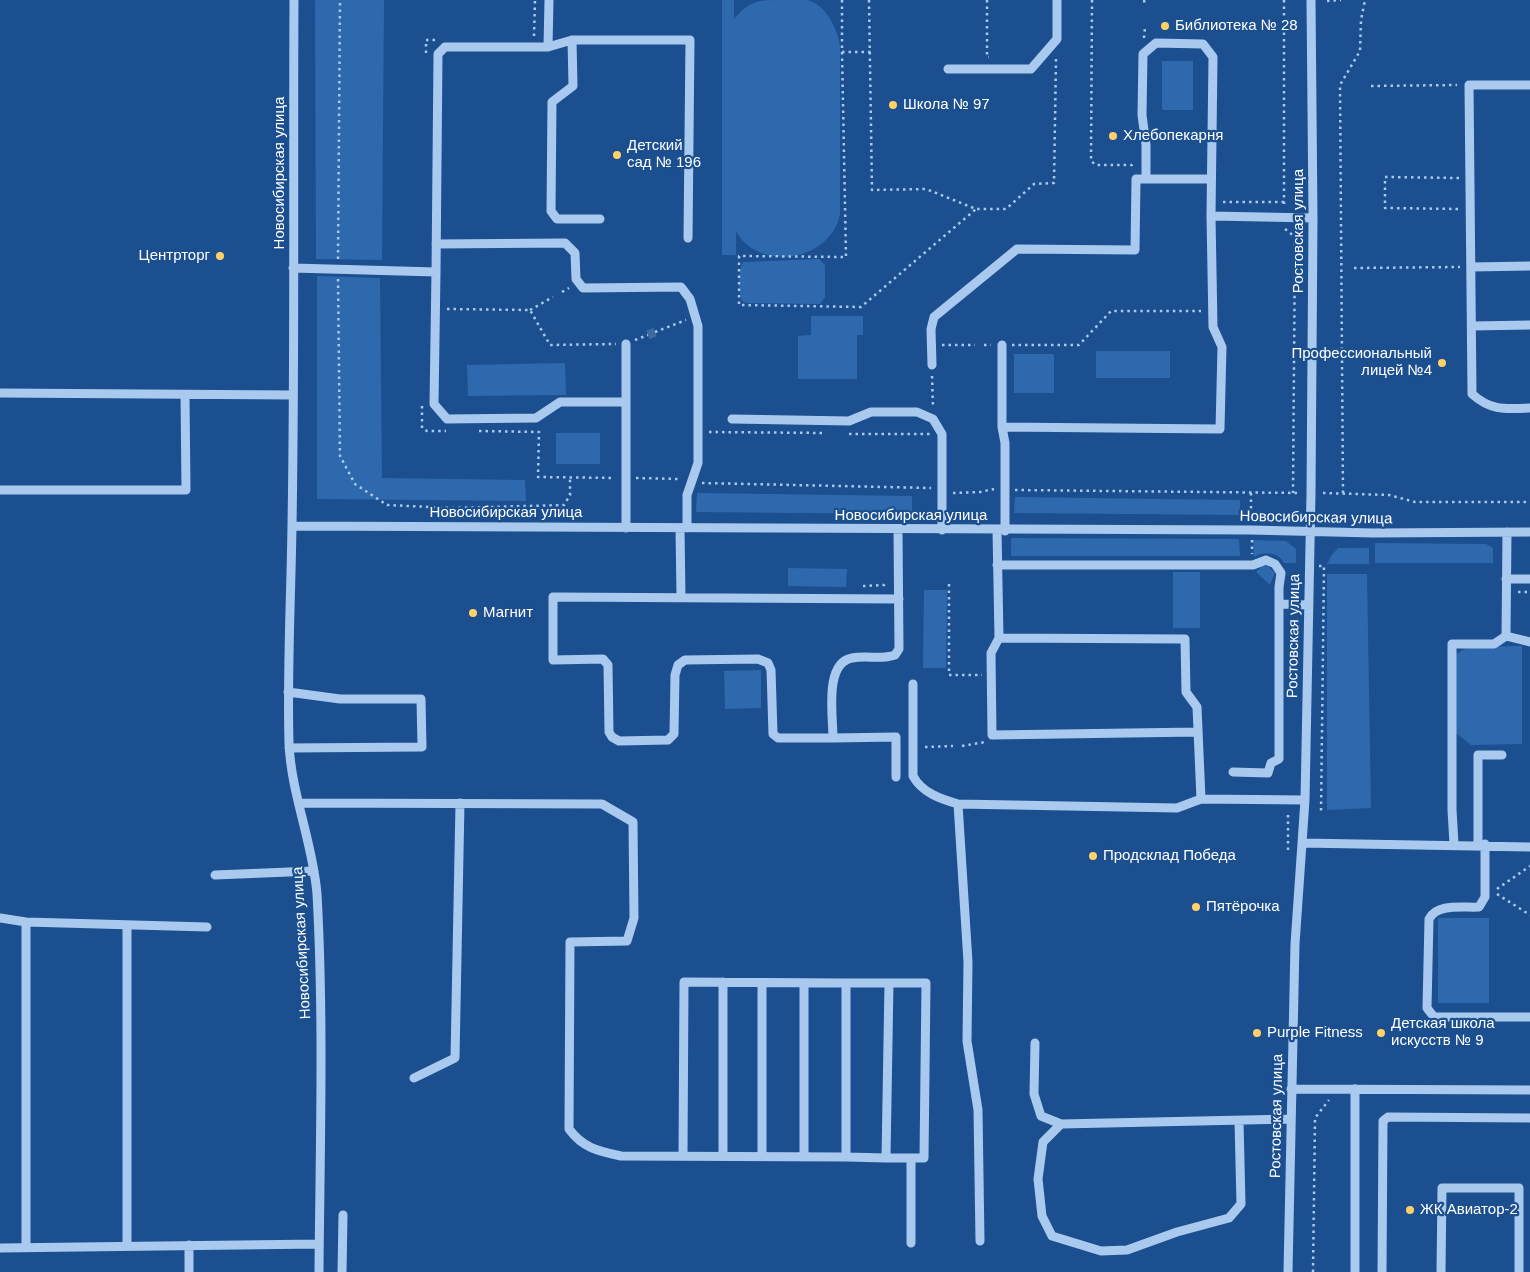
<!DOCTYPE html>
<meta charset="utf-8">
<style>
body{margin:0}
canvas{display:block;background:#1b4f8f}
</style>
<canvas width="1530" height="1272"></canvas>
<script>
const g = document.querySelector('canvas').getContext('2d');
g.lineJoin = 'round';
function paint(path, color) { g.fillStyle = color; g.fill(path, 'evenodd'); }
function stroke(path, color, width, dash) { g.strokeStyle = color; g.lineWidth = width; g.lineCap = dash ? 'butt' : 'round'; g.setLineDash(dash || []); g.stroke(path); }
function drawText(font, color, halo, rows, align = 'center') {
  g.font = font + ' Arial,sans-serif'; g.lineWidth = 4.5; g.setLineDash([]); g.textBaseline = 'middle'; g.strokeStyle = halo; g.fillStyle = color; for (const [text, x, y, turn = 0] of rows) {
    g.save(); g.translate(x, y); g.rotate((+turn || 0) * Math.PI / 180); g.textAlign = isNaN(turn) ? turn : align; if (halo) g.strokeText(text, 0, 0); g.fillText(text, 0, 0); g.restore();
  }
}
const green = new Path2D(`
 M 315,0 L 384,0 L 382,260 L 316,259 Z
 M 722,0 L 734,0 L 734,19 C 750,0 759,0 782,0 C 790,0 799,0 806,0 C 825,3 837,28 840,45 L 840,214 C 831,261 759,273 736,231 L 736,255 L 722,255 Z
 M 1162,61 L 1193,61 L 1193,110 L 1162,110 Z
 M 819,259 L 825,265 L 825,297 L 820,304 L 747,303 L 742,301 C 738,291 738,271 743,262 Z
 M 317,276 L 380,278 L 382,478 L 525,480 L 526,501 L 317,499 Z
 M 811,316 L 863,316 L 863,335 L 857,335 L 857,379 L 798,379 L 798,336 L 811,335 Z
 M 1096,351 L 1170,351 L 1170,378 L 1096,378 Z
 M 1014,354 L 1054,354 L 1054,393 L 1014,393 Z
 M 565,363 L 566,395 L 468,396 L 467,365 Z
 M 556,433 L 600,433 L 600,464 L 556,464 Z
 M 697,493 L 912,496 L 912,514 L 696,512 Z
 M 1015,497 L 1240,500 L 1240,515 L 1014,513 Z
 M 1011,538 L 1239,539 L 1240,556 L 1011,556 Z
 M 1253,540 L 1286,541 L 1296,549 L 1296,563 L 1284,563 C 1278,552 1264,551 1254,557 Z
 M 1375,543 L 1486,544 L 1493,548 L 1493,563 L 1375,563 Z
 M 1338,548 L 1369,548 L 1369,564 L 1327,564 L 1331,556 Z
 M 1267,565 L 1275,573 L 1270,585 L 1256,572 L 1262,566 Z
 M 788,568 L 847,569 L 846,587 L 788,586 Z
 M 1173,572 L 1200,572 L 1200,628 L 1173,628 Z
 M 1327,574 L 1367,574 L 1371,808 L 1327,810 Z
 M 924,590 L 947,590 L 946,668 L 923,668 Z
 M 1522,646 L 1522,744 L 1471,745 L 1455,732 L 1456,654 L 1468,647 Z
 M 761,670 L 761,708 L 725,709 L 724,671 Z
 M 1438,918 L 1489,918 L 1489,1003 L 1438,1003 Z`);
const minorTunnel = new Path2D(`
 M 648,335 L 655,332`);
const path = new Path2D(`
 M 842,0 L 842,52 L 871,52
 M 869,0 L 872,190 L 926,189 L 976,209 L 1006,209 L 1034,184 L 1054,183 L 1056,58
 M 987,0 L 987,57 L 989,57
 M 1092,0 L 1091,161 L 1096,165 L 1132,165 L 1135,162
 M 1144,0 L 1145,6
 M 1327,1 L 1341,0
 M 534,36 L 535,0
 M 1144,38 L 1145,27
 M 842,52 L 846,257 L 739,256 L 739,305 L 861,307 L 976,209
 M 426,53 L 426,40 L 435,40
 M 1371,86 L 1457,85
 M 1459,178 L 1385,177 L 1385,208 L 1460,209
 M 1223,202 L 1284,202
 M 1284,204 L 1284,0
 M 1285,229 L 1295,237 L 1293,493
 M 338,259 L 340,0
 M 1354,268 L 1460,267
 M 338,279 L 340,456 L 355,484 L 387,505 L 452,508 L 564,505 L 570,495 L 570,478
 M 562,292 L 569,288
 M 447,309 L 530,310 L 550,345 L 616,344
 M 530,310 L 553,297
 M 655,332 L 686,320
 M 635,340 L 648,335
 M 942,345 L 975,345
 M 984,345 L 991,345
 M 1012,345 L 1079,345 L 1111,311 L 1201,311
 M 932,376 L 933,408
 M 422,406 L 422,428 L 427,431 L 446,431
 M 479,431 L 539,432 L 538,477 L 615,478
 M 709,432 L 826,433
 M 849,434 L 931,434
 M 636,478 L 680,479
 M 702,483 L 931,488
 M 1015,490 L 1300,493
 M 953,493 L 980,492 L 994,489
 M 1251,493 L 1251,519
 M 1323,493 L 1389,495 L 1415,502 L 1530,502
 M 1343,493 L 1340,85 L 1360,51 L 1361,20 L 1365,0
 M 1252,540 L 1252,554
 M 1319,566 L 1324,566 L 1321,813
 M 949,584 L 949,675 L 982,675
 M 863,586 L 884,585 L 887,582
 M 1518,592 L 1530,592
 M 962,746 L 985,742
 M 925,747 L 953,746
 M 1288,850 L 1288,812
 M 1497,889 L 1530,866
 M 1497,894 L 1530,915
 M 1313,1272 L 1315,1118 L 1329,1100`);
const minor = new Path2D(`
 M 294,0 C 293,175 295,350 292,525 C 291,598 287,670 289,743 C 291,794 313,843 317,894 C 324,1020 320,1146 319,1272
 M 572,40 L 573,86 L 552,102 L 551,211 L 557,219 L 600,219
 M 548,47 L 572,40 L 690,40 L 688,238
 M 948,69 L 1031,69 L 1057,39 L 1057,0
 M 1530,85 L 1469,85 L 1472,394 C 1491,411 1505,409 1530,408
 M 1211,179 L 1146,179 L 1146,145 L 1142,115 L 1143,54 L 1156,43 L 1203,44 L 1213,57 L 1211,216 L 1313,218
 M 436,244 L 565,243 L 575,253 L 576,279 L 583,288 L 681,287 L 690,299 L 698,326 L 698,463 L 687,495 L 687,528
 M 1472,267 L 1530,266
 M 293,268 L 436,272 L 438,54 L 445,47 L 548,47 L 549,0
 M 436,272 L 434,404 L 447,419 L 536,418 L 560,402 L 625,402
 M 1472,326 L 1530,325
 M 626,344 L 626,528
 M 1002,345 L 1002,427
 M 932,365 L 931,329 L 934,317 L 1017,249 L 1135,250 L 1136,179 L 1146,179
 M 0,393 L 293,395
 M 732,419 L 849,421 L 871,412 L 917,412 L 933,419 L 942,434 L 942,530
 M 0,490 L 186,490 L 185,395
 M 292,526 L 1251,530 L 1373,533 L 1530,532
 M 680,528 L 681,597
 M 997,530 L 999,638 L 1185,639 L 1186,692 L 1197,707 L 1201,799 L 1305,800
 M 1005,531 L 1005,443 L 1002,427 L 1220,429 L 1222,347 L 1213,327 L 1211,216
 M 997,565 L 1253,565 L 1266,560 L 1275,564 L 1281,573 L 1279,587 L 1279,759 L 1271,763 L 1268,773 L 1233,772
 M 1506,579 L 1530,579
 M 1279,604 L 1308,605
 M 1506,636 L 1530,642
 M 999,638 L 991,653 L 992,735 L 1198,732
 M 913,684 L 913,776 C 922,793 941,799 958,804 L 1177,808 L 1201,799
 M 288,692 L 340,699 L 421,699 L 422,747 L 289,748
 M 833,738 L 778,738 L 773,734 L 771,670 L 768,663 L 758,659 L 685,660 L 678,665 L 675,675 L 674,734 L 668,740 L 619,741 L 612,737 L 609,732 L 608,665 L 603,659 L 553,660 L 553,597 L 899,599
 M 896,777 L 896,737 L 833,738 C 833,716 824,663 852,658 C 867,655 881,660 895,655 L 899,649 L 898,530
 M 299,803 L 602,804 L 633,822 L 634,918 L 627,941 L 570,942 L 569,1129 C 583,1148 598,1151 621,1156 L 846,1157 L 846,983 L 684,982 L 683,1156
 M 958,804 L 968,962 L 967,1041 L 978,1110 L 980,1241
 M 1302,843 L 1530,847
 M 1454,844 L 1452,810 L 1452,644 L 1494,644 L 1506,636 L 1507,532
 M 1478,844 L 1478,755 L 1502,755
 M 1485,844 L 1485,897 L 1479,907 C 1463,908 1437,903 1429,919 L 1427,1008 L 1434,1017 L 1530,1017
 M 215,875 L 314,871
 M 0,918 L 26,922 L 207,927
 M 127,925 L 127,1245
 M 762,983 L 762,1156
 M 804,983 L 804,1157
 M 889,983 L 926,983 L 924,1158 L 911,1158
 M 1035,1043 L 1034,1094 L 1041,1116 L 1061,1124 L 1291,1119
 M 414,1078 L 455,1058 L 460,803
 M 1291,1089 L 1530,1090
 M 1355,1089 L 1355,1272
 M 1061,1124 L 1043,1142 L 1038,1179 L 1042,1216 L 1052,1236 L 1101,1251 L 1127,1250 L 1177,1232 L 1229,1218 L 1241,1204 L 1239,1121
 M 723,1156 L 723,982
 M 846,1157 L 886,1158 L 889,983 L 846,983
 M 886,1158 L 911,1158 L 911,1243
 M 189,1245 L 189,1272
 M 26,1247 L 26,922
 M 0,1248 L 319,1244
 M 342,1272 L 343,1215
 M 1288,1272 L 1295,944 L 1305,800 L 1311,493 L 1313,218 L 1311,0
 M 1382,1272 L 1383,1121 L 1388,1117 L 1530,1118
 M 1441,1272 L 1442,1188 L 1519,1188 L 1519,1272`);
const markers = [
 [1165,26,5,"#ffd166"],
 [893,105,5,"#ffd166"],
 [1113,136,5,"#ffd166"],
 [617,155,5,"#ffd166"],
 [220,256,5,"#ffd166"],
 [1442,363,5,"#ffd166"],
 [473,613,5,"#ffd166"],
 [1093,856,5,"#ffd166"],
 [1196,907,5,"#ffd166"],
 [1257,1033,5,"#ffd166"],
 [1381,1033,5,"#ffd166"],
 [1410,1210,5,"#ffd166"]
];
const poiNames = [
 ["Библиотека № 28",1175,26],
 ["Школа № 97",903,105],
 ["Хлебопекарня",1123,136],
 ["Детский",627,146],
 ["сад № 196",627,163],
 ["Центрторг",210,256,"right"],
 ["Профессиональный",1432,354,"right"],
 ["лицей №4",1432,371,"right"],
 ["Магнит",483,613],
 ["Продсклад Победа",1103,856],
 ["Пятёрочка",1206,907],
 ["Детская школа",1391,1024],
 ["искусств № 9",1391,1041],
 ["Purple Fitness",1267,1033],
 ["ЖК Авиатор-2",1420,1210]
];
const streetNames = [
 ["Новосибирская улица",280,173,-90],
 ["Ростовская улица",1299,231,-90],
 ["Новосибирская улица",506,513],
 ["Новосибирская улица",911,516],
 ["Новосибирская улица",1316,518,1],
 ["Ростовская улица",1294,636,-89],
 ["Новосибирская улица",302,943,-93],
 ["Ростовская улица",1277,1116,-89]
];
paint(green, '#2e69ad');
stroke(minorTunnel, '#3d69a0', 9, [9, 4.5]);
stroke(path, '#a9c9ee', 2.5, [2.5, 4]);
stroke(minor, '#a9c9ee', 9);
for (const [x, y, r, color] of markers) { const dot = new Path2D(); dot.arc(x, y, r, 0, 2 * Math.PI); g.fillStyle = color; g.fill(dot); stroke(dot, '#1b4f8f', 2); }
drawText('15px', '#fff', '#1b4f8f', poiNames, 'left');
drawText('15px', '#fff', '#1b4f8f', streetNames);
</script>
